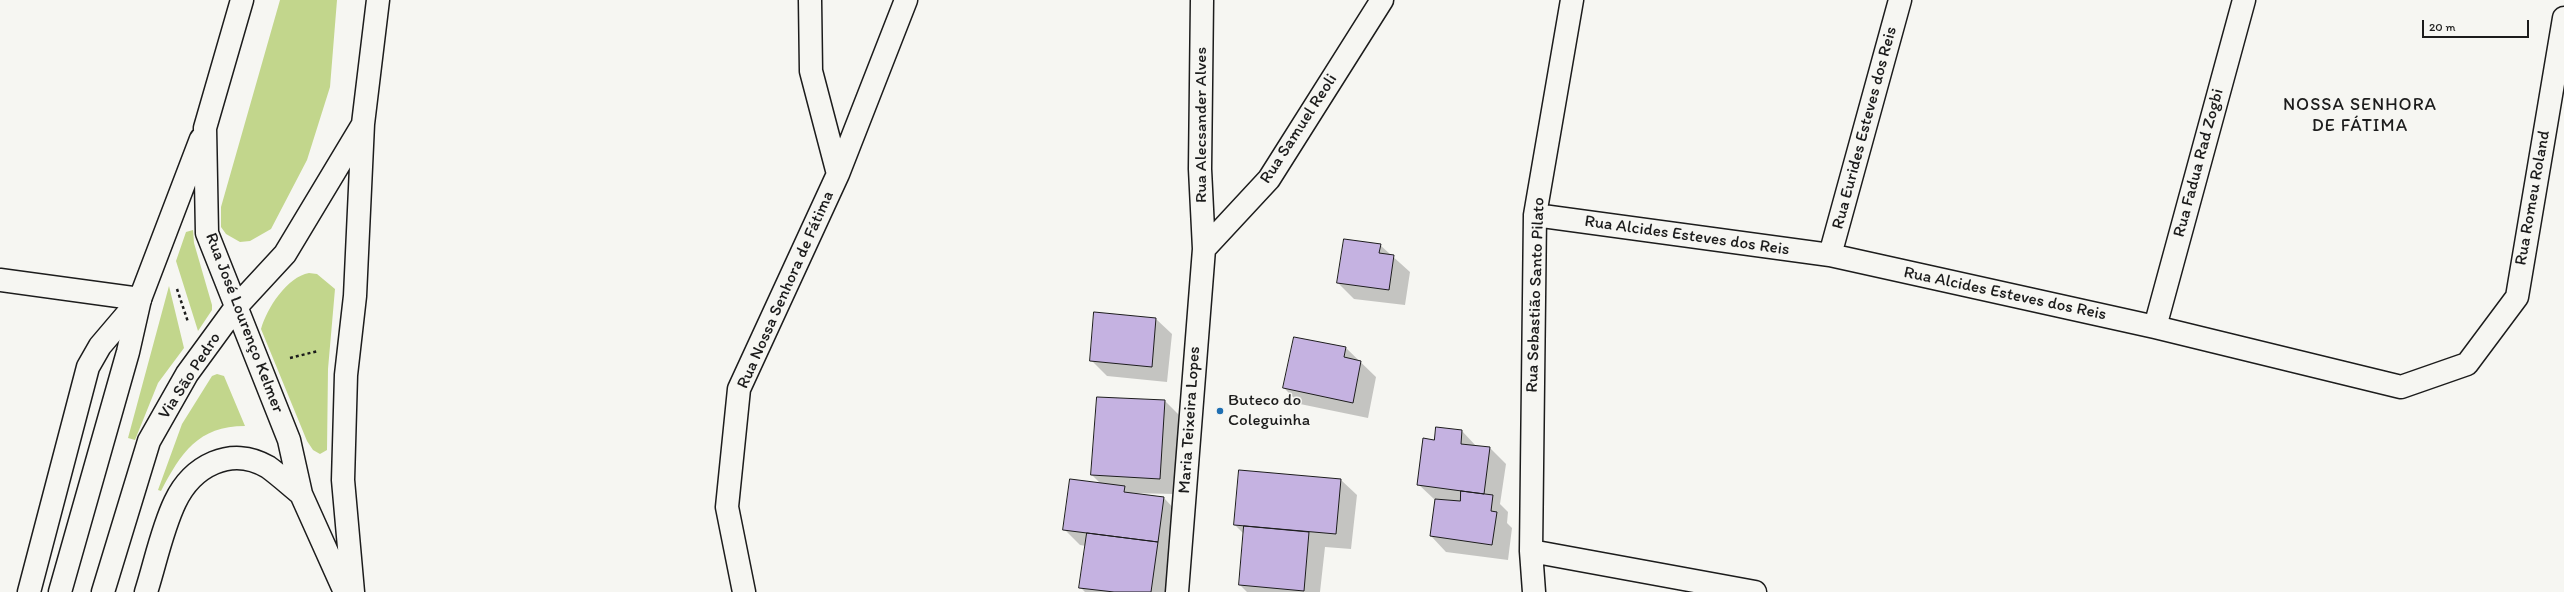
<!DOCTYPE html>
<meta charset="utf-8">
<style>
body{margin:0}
#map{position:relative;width:2564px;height:592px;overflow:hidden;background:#f6f6f2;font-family:Itim,sans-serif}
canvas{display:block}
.scale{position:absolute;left:2422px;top:20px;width:107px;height:18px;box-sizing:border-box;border:2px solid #1c1c1c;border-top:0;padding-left:5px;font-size:12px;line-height:14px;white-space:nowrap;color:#1c1c1c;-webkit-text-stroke:3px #f6f6f2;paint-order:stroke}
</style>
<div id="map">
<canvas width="2564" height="592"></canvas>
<div class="scale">20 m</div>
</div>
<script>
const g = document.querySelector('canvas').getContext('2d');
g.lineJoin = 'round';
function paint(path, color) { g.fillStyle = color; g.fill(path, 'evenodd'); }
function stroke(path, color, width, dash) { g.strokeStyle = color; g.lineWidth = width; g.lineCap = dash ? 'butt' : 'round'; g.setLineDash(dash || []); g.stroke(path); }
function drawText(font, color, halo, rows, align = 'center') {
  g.font = font + ' Itim,sans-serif'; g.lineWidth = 3; g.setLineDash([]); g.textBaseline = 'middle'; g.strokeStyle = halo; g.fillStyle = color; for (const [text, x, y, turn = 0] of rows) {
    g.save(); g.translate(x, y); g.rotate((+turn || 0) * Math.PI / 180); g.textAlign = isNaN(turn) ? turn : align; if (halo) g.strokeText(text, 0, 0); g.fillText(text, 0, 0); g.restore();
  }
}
const green = new Path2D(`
 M 280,0 L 337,0 L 330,87 L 307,160 L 271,229 L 250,241 L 240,242 L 226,234 L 221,227 L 221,207 Z
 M 193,230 L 194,243 L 212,305 L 212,310 L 198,331 L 176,261 L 186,232 Z
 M 309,273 L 317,274 L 335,289 L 328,369 L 327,450 L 320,454 L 313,450 L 307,441 L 261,329 C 267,308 287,277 309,273 Z
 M 169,286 L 184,348 L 158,383 L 135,440 L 128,438 Z
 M 217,374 L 224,376 L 245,426 C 198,426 181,453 161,491 L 158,490 L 182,424 L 212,376 Z`);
const shadow = new Path2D(`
 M 1380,245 L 1410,272 L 1405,305 L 1354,299 L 1338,283 Z
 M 1156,319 L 1172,334 L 1167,382 L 1107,376 L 1091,360 Z
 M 1346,348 L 1376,377 L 1368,418 L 1300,404 L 1284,388 Z
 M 1165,401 L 1181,417 L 1175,494 L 1127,493 L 1164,498 L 1179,514 L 1169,592 L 1085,592 L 1080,587 L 1086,546 L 1080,545 L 1064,529 L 1101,484 L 1092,475 Z
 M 1462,431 L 1477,447 L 1490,448 L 1506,464 L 1500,504 L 1508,512 L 1507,523 L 1512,528 L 1508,560 L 1446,552 L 1431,536 L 1435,500 L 1418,484 L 1435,441 Z
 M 1341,480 L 1357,495 L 1351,549 L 1325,547 L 1320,592 L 1247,592 L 1240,585 L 1244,534 L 1235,525 Z`);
const building = new Path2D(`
 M 1344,239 L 1381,244 L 1379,253 L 1394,255 L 1389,290 L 1337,283 Z
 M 1094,312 L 1156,318 L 1152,367 L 1090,361 Z
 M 1294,337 L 1346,347 L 1344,357 L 1361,361 L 1353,403 L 1283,388 Z
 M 1097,397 L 1165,400 L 1160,479 L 1091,475 Z
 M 1436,427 L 1462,430 L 1461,444 L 1490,447 L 1484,494 L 1417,485 L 1423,438 L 1434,440 Z
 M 1239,470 L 1341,479 L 1336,534 L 1234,525 Z
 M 1070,479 L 1125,486 L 1124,492 L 1164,497 L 1158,542 L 1063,530 Z
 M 1461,491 L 1493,495 L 1491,511 L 1497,512 L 1492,545 L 1430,536 L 1435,499 L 1460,501 Z
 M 1244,526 L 1309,532 L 1304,591 L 1239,585 Z
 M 1087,533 L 1158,542 L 1151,592 L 1114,592 L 1079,588 Z`);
const path = new Path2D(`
 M 177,289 L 188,322
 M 290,358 L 318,351`);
const minor = new Path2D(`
 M 810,0 L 811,71 L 838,174
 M 1535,215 L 1830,255 L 2155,327 L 2401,387 L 2467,364 L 2517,297 L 2564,18
 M 1204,249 L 1269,179 L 1382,0
 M 1830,255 L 1900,0
 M 2155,327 L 2244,0
 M 1531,551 L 1755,592
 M 29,592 L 88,367 L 100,346 L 140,299
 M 744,592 L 727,507 L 739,389 L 838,174 L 906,0
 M 1177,592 L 1204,249 L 1200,169 L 1202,0
 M 1534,592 L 1531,551 L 1535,215 L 1572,0`);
const tertiary = new Path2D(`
 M 0,280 L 140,299`);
const secondary = new Path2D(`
 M 242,0 L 205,128 L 207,233 L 289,440 L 301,494 L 345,592
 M 60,592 L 128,352 L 140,299 L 201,139
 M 103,592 L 149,441 L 187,374 L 236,307 L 285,254 L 362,126
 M 146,592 C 155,564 162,529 175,502 C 192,466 231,445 268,467 C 279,475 290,485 301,494
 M 353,592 L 343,480 L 346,375 L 355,296 L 363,124 L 378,0`);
const markers = [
 [1220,411,4,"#1f6fb2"]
];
const streetNames = [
 ["Rua Alecsander Alves",1202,125,-90],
 ["Rua Eurides Esteves dos Reis",1865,128,-75],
 ["Rua Samuel Reoli",1299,129,-57],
 ["Rua Fadua Rad Zogbi",2199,163,-75],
 ["Rua Romeu Roland",2533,198,-80],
 ["Rua Alcides Esteves dos Reis",1687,236,8],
 ["Rua Nossa Senhora de Fátima",786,290,-66],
 ["Rua Alcides Esteves dos Reis",2005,294,12],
 ["Rua Sebastião Santo Pilato",1536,295,-88],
 ["Rua José Lourenço Kelmer",244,323,69],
 ["Via São Pedro",190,376,-57],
 ["Maria Teixeira Lopes",1190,420,-86]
];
const poiNames = [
 ["Buteco do",1228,401],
 ["Coleguinha",1228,421]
];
const neighbourhoodNames = [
 ["NOSSA SENHORA",2360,105],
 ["DE FÁTIMA",2360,126]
];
paint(green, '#c2d68c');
paint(shadow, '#0003');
paint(building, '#c5b2e1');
stroke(building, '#1c1c1c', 1);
stroke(minor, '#1c1c1c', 25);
stroke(tertiary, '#1c1c1c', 25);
stroke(secondary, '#1c1c1c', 25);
stroke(path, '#1c1c1c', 2.5, [3, 3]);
stroke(minor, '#f6f6f2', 22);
stroke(tertiary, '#f6f6f2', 22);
stroke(secondary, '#f6f6f2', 22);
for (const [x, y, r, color] of markers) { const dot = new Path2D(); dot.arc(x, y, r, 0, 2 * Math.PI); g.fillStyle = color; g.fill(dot); stroke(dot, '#f6f6f2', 1.5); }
drawText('17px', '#1c1c1c', '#f6f6f2', streetNames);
drawText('17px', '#1c1c1c', '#f6f6f2', poiNames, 'left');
g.letterSpacing = '1px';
drawText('18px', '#1c1c1c', '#f6f6f2', neighbourhoodNames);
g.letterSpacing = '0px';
</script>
